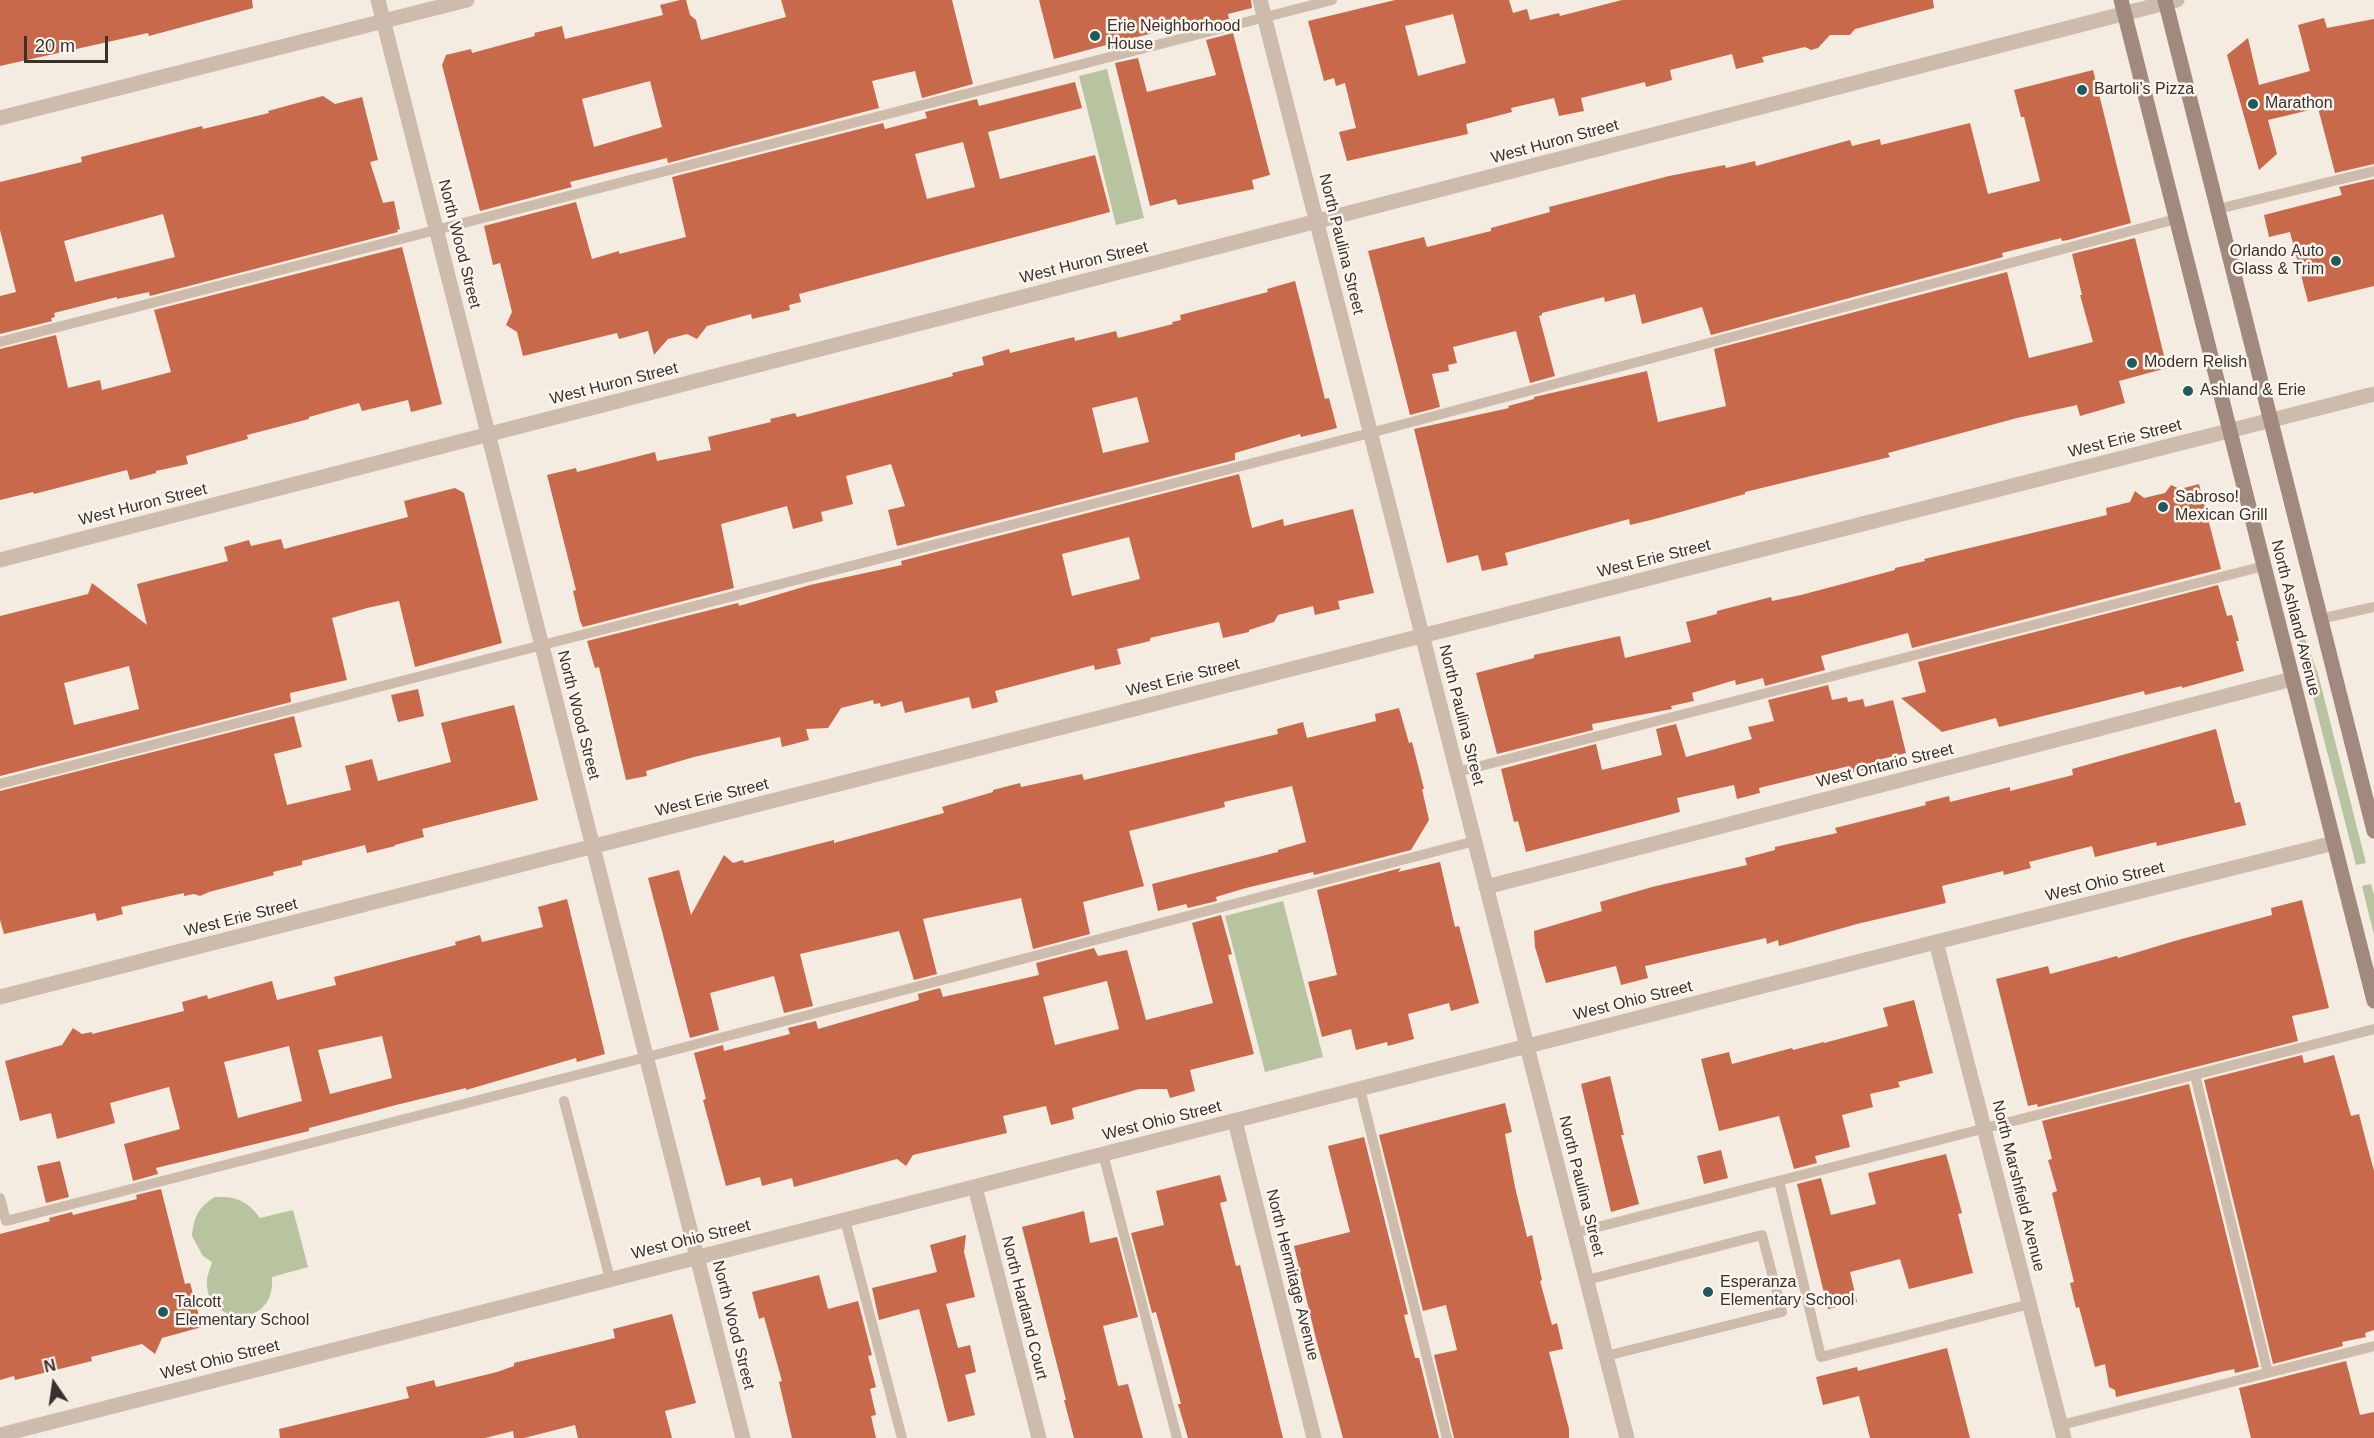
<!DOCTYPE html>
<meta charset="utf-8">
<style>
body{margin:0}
#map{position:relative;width:2374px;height:1438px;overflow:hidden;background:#f4ebe1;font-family:Helvetica,sans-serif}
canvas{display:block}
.north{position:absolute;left:24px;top:1354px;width:60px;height:60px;-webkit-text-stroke:4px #fbf5ee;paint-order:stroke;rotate:347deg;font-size:16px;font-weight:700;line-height:24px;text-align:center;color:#3b302b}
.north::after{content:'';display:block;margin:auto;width:21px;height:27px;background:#3b302b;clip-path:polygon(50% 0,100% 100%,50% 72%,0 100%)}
.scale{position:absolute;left:24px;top:36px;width:84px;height:27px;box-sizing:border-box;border:3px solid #3b302b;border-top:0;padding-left:8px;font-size:18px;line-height:21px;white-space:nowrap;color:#3b302b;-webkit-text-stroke:4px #fbf5ee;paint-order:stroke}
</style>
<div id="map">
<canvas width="2374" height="1438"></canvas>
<div class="north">N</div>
<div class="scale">20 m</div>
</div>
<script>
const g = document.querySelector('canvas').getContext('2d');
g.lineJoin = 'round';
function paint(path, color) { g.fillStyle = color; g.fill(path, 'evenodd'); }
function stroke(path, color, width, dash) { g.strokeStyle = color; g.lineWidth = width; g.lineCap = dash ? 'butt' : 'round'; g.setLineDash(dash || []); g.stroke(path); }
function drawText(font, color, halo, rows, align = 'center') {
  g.font = font + ' Helvetica,sans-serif'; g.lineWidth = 5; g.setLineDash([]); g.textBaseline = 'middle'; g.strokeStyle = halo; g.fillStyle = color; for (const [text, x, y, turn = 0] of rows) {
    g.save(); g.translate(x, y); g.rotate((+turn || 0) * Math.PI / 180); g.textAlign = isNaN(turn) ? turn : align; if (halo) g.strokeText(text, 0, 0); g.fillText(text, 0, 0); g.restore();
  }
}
const green = new Path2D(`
 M 1107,69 L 1144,218 L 1116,225 L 1079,76 Z
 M 2300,625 L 2318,674 L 2366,863 L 2356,865 L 2295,626 Z
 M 2371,884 L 2374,895 L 2374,935 L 2362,886 Z
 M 1283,901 L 1323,1057 L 1265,1072 L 1225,916 Z
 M 215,1197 C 236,1196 248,1201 260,1218 L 293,1210 L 308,1267 L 272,1277 C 276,1330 208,1325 207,1285 C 206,1277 210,1270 212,1262 L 203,1256 L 192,1236 C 194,1217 198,1207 215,1197 Z`);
const building = new Path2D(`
 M 0,0 L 252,0 L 253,8 L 149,36 L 148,33 L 0,66 Z
 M 680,0 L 686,0 L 690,15 L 696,20 L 701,40 L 786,17 L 781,0 L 952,0 L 973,84 L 922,98 L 915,71 L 872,81 L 879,108 L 668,163 L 667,158 L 570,182 L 572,187 L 480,211 L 442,65 L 446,55 L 471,49 L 472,53 L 535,36 L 534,33 L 562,26 L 565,39 L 663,15 L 660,5 ZM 650,81 L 662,127 L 594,147 L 582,99 Z
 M 1039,0 L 1251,0 L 1252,8 L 1228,14 L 1229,19 L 1202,26 L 1201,21 L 1133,38 L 1134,43 L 1111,49 L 1110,44 L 1054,59 Z
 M 1395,0 L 1509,0 L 1513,13 L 1527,9 L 1530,20 L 1559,13 L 1560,16 L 1622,0 L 1933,0 L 1934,8 L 1855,29 L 1850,35 L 1830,35 L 1818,48 L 1811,50 L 1805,47 L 1762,57 L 1764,62 L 1736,69 L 1732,54 L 1670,70 L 1672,80 L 1646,87 L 1645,82 L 1581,98 L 1584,111 L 1559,116 L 1554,98 L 1511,108 L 1512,112 L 1466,124 L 1468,134 L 1347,161 L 1339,132 L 1356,128 L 1345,83 L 1336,86 L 1334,78 L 1324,81 L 1308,21 ZM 1453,14 L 1466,63 L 1418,76 L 1405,26 Z
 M 2324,18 L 2327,28 L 2374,19 L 2374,164 L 2335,173 L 2318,108 L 2268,120 L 2277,154 L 2259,170 L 2227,55 L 2248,38 L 2259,85 L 2310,71 L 2298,25 Z
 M 1233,33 L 1270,175 L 1252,180 L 1254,189 L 1178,205 L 1176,199 L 1150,206 L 1115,63 L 1138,58 L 1147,92 L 1216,75 L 1206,40 Z
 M 2093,70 L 2131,223 L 2068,240 L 2062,241 L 2061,238 L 2002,253 L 2003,257 L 1711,335 L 1702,307 L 1642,324 L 1635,294 L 1605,302 L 1604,297 L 1542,313 L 1542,315 L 1539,316 L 1555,376 L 1530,383 L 1516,331 L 1453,347 L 1457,363 L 1448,365 L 1449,371 L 1432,374 L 1440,407 L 1410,415 L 1368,251 L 1424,237 L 1427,247 L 1491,231 L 1491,228 L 1550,212 L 1549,207 L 1669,176 L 1725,165 L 1726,168 L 1755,161 L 1756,166 L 1850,140 L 1852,146 L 1880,139 L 1881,145 L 1970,123 L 1988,194 L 2040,181 L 2024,117 L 2021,117 L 2014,90 Z
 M 1075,82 L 1082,108 L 988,132 L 1000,179 L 1095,155 L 1110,212 L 799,294 L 801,302 L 789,305 L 790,310 L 752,319 L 751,314 L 707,326 L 697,339 L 687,334 L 668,339 L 654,355 L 648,331 L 619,339 L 617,333 L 523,356 L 517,332 L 506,325 L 512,312 L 500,263 L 493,265 L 484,226 L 576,202 L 592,259 L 619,251 L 619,254 L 686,237 L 672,177 L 883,123 L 885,129 L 927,118 L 925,112 L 977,99 L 979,106 ZM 963,142 L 975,187 L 927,199 L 915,154 Z
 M 323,96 L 335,104 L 362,97 L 378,160 L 370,162 L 383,203 L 394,201 L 400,229 L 397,230 L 398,232 L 150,296 L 149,292 L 117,299 L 117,297 L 54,313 L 55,317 L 51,318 L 52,321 L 0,334 L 0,296 L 16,292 L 0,230 L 0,182 L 82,162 L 81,157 L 202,126 L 203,129 L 269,113 L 268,111 ZM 163,214 L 175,257 L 75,282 L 64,241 Z
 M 2374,179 L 2374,286 L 2308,302 L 2290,232 L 2269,237 L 2264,215 L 2342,195 L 2339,187 Z
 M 2135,238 L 2167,368 L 2119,381 L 2125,403 L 2080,416 L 2077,405 L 2017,418 L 1888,453 L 1890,457 L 1745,492 L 1745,494 L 1655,519 L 1630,525 L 1629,519 L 1505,553 L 1508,565 L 1482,571 L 1478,555 L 1447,563 L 1414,429 L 1509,408 L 1508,406 L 1534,399 L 1534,397 L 1647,371 L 1658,422 L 1726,406 L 1714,349 L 2007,272 L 2029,358 L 2093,342 L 2080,295 L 2082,295 L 2072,254 Z
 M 402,247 L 442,404 L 411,412 L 408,400 L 362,411 L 359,403 L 309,417 L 309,419 L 247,435 L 248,439 L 186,456 L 188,464 L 156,471 L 156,473 L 130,480 L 127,470 L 34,494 L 33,492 L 0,500 L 0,349 L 56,335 L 68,388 L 100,380 L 102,390 L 171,372 L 154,310 Z
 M 1295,281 L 1325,399 L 1329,398 L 1337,428 L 1301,437 L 1300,434 L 1235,453 L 1235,460 L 897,546 L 888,510 L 905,506 L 891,464 L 846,476 L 853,504 L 821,512 L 823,521 L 793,529 L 787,506 L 721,524 L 734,588 L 583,627 L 580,621 L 573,591 L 576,590 L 547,475 L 576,468 L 577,472 L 655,452 L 657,461 L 711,450 L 708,437 L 771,422 L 770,419 L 795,413 L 797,417 L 953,376 L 952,373 L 984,365 L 982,357 L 1009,349 L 1010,353 L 1074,337 L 1075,341 L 1116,331 L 1118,338 L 1173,324 L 1172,322 L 1181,320 L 1180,315 L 1268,292 L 1267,289 ZM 1137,397 L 1149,442 L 1103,453 L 1092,408 Z
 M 1239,474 L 1252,528 L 1283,519 L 1284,526 L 1353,509 L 1374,593 L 1338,601 L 1340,609 L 1315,615 L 1313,606 L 1278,615 L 1274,622 L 1249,630 L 1249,632 L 1223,638 L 1219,622 L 1150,638 L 1150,641 L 1117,649 L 1121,664 L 1095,670 L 1094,665 L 995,691 L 998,702 L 972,709 L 969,697 L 905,713 L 902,701 L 881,707 L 880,703 L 874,704 L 873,700 L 841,708 L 828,728 L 806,729 L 809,740 L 782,747 L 780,737 L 694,757 L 646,771 L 647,776 L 626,780 L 599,667 L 595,668 L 587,641 L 738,603 L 739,606 L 810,585 L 902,565 L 901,561 ZM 1129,537 L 1140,579 L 1072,596 L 1062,554 Z
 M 2199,484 L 2221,569 L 1912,648 L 1908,633 L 1821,656 L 1825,670 L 1765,686 L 1763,678 L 1736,685 L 1735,680 L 1692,693 L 1694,701 L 1671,706 L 1672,709 L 1592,724 L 1593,730 L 1497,754 L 1476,673 L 1534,658 L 1534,655 L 1620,636 L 1625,658 L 1691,642 L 1686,622 L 1717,614 L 1717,611 L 1771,597 L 1772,601 L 1801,595 L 1895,570 L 1895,568 L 1925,561 L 1924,559 L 2107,515 L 2106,508 L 2130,502 L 2135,491 L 2144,498 L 2165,493 L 2171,485 L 2180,489 Z
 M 455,488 L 464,493 L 502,643 L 415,667 L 399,601 L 367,608 L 332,618 L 347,680 L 290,693 L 291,702 L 0,776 L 0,616 L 88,594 L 92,583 L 147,625 L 137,584 L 228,561 L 224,547 L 249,540 L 251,546 L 281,539 L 284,549 L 408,517 L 404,501 ZM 129,666 L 139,709 L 74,725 L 64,683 Z
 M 2218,585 L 2227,616 L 2232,615 L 2239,641 L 2236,641 L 2244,671 L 2182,688 L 2182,686 L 2145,695 L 2144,691 L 1999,727 L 1996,718 L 1942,732 L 1901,698 L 1926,692 L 1918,662 Z
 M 1828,685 L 1832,700 L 1847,697 L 1848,702 L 1863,699 L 1865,707 L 1893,700 L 1906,753 L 1878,760 L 1879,766 L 1851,773 L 1849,766 L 1759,788 L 1760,793 L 1737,799 L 1734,785 L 1677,798 L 1680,812 L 1526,852 L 1518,821 L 1514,822 L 1501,769 L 1596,744 L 1602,770 L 1662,755 L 1656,729 L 1676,724 L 1686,757 L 1752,739 L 1748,727 L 1774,721 L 1768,700 Z
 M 418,689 L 424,716 L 398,722 L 391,695 Z
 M 514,705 L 538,800 L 422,829 L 424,837 L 395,845 L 395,846 L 367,853 L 365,845 L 302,861 L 302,865 L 273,872 L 274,875 L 209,892 L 200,896 L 194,894 L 184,896 L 184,893 L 121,907 L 123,914 L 97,921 L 95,913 L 4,934 L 0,920 L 0,791 L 294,716 L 302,747 L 274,754 L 287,805 L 351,790 L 345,766 L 372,759 L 378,781 L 451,762 L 441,723 Z
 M 1399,708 L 1409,743 L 1412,742 L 1424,789 L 1422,789 L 1429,820 L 1411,850 L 1314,875 L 1313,872 L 1246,888 L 1216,897 L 1217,901 L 1188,908 L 1186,904 L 1158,911 L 1152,884 L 1278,852 L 1278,850 L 1306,842 L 1292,786 L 1224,802 L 1225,807 L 1129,831 L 1144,886 L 1083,902 L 1090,934 L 1033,949 L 1021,898 L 923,919 L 937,974 L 914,980 L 899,931 L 800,954 L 813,1006 L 784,1013 L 774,976 L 710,993 L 719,1030 L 690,1038 L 648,878 L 679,870 L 691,915 L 724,855 L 733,863 L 743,860 L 744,863 L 834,840 L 834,843 L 944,813 L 942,807 L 993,792 L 993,790 L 1020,783 L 1021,787 L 1082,774 L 1084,780 L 1278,734 L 1277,729 L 1303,722 L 1307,738 L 1376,721 L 1375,714 Z
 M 2216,729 L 2235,803 L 2240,802 L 2246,825 L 2157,846 L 2156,842 L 2095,857 L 2092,846 L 2029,862 L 2031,868 L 2004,875 L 2003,871 L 1942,886 L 1946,903 L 1857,924 L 1779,946 L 1778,940 L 1767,944 L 1766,938 L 1645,966 L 1648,978 L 1621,985 L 1616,966 L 1546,983 L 1535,947 L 1534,931 L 1602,911 L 1600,902 L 1652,887 L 1747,865 L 1745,858 L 1775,850 L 1775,847 L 1837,833 L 1835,828 L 1926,805 L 1925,802 L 1949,796 L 1950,802 L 2010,787 L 2010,791 L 2073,775 L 2072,769 Z
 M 1440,862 L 1455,927 L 1459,926 L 1479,1003 L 1451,1011 L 1449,1003 L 1408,1014 L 1414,1039 L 1388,1046 L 1387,1042 L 1356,1050 L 1351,1029 L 1322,1037 L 1308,982 L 1337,975 L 1317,890 L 1401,868 L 1398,872 Z
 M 567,899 L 605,1054 L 577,1062 L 576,1058 L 466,1090 L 466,1088 L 396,1105 L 309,1128 L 309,1131 L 156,1168 L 158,1174 L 133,1181 L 124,1144 L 180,1129 L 169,1087 L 110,1103 L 115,1123 L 57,1139 L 51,1113 L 20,1121 L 5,1061 L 62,1045 L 73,1028 L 82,1034 L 92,1032 L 92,1034 L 184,1011 L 182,1002 L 207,995 L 208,999 L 272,981 L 277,1000 L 336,985 L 334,977 L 456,945 L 455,942 L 480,935 L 482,942 L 543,927 L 538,907 ZM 382,1036 L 392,1078 L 330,1094 L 318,1050 ZM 289,1046 L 302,1101 L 238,1118 L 224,1062 Z
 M 2302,900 L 2329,1008 L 2292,1016 L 2298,1041 L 2038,1107 L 2037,1104 L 2028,1106 L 1996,979 L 2048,966 L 2050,974 L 2117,956 L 2118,958 L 2178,940 L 2272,915 L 2271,908 Z
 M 1221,915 L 1232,954 L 1228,955 L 1254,1054 L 1190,1070 L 1195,1091 L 1170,1098 L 1167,1089 L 1139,1089 L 1072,1108 L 1074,1119 L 1051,1125 L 1046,1106 L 1003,1116 L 1007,1133 L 913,1155 L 906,1166 L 897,1159 L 794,1187 L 792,1178 L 762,1186 L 760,1177 L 726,1186 L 703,1100 L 706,1099 L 694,1053 L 723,1045 L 724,1051 L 790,1034 L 788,1028 L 816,1021 L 818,1029 L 919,1000 L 918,994 L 940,988 L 943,997 L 1039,975 L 1036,963 L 1094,948 L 1098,956 L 1127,950 L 1146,1020 L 1213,1003 L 1192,923 ZM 1107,981 L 1119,1029 L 1055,1045 L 1043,997 Z
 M 1914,1000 L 1933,1073 L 1898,1082 L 1900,1087 L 1870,1094 L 1873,1107 L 1842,1115 L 1850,1147 L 1815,1156 L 1817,1163 L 1794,1169 L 1779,1116 L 1719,1131 L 1701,1059 L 1729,1052 L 1732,1064 L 1792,1048 L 1793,1050 L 1824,1042 L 1824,1043 L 1888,1026 L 1883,1008 Z
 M 2302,1055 L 2304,1063 L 2334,1055 L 2351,1116 L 2359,1114 L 2367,1145 L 2374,1171 L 2374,1330 L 2365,1333 L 2366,1337 L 2342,1342 L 2343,1346 L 2273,1364 L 2204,1080 Z
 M 1610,1076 L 1624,1135 L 1621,1135 L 1639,1204 L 1611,1212 L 1581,1084 Z
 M 2189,1084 L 2259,1367 L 2235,1373 L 2234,1369 L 2220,1372 L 2116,1397 L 2115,1390 L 2109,1387 L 2105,1364 L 2095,1367 L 2079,1307 L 2076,1308 L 2070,1283 L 2074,1282 L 2052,1193 L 2057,1191 L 2048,1160 L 2052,1159 L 2042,1121 Z
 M 1505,1103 L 1512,1132 L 1505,1134 L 1515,1187 L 1527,1237 L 1532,1235 L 1542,1280 L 1540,1281 L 1552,1325 L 1557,1323 L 1563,1349 L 1549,1352 L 1569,1429 L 1569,1438 L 1454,1438 L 1434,1355 L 1457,1350 L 1446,1305 L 1423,1311 L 1379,1135 Z
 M 1364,1137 L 1408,1314 L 1404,1315 L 1415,1358 L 1419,1358 L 1439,1438 L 1343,1438 L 1315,1335 L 1294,1246 L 1350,1232 L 1328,1146 Z
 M 1721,1150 L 1728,1178 L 1704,1184 L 1697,1156 Z
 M 1946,1154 L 1962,1213 L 1958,1214 L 1973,1273 L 1909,1289 L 1900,1259 L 1850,1272 L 1857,1302 L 1828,1309 L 1797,1184 L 1821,1178 L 1831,1215 L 1876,1204 L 1868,1173 Z
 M 60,1161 L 69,1197 L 46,1203 L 37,1166 Z
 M 1220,1175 L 1227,1201 L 1220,1203 L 1236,1266 L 1240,1265 L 1283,1438 L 1188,1438 L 1178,1404 L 1181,1404 L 1156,1312 L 1152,1313 L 1131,1233 L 1164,1225 L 1156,1191 Z
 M 161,1189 L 185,1284 L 190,1283 L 202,1327 L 162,1338 L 155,1354 L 142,1344 L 91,1357 L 92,1361 L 15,1380 L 14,1376 L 0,1380 L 0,1234 L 50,1221 L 49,1218 L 72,1212 L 73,1215 L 137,1199 L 136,1195 Z
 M 1084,1211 L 1090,1243 L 1117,1237 L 1138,1317 L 1103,1326 L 1118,1386 L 1128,1384 L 1143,1438 L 1074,1438 L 1064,1400 L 1066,1400 L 1022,1227 Z
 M 966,1235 L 964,1252 L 975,1297 L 946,1304 L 958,1348 L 970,1345 L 976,1372 L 965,1375 L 975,1415 L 948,1422 L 919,1309 L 879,1320 L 872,1288 L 937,1272 L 930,1245 Z
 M 819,1275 L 828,1309 L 858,1301 L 872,1355 L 868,1356 L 876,1387 L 870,1389 L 876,1415 L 871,1416 L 876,1438 L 792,1438 L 779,1382 L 782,1381 L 764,1317 L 759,1319 L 752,1292 Z
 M 672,1314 L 696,1403 L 665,1411 L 672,1438 L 578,1438 L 575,1425 L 524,1438 L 514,1438 L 513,1431 L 485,1438 L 280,1438 L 279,1429 L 409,1398 L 406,1387 L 434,1380 L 436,1387 L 497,1372 L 514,1366 L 514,1363 L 615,1338 L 613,1329 Z
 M 1947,1348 L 1970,1438 L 1870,1438 L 1859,1396 L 1823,1405 L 1816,1377 L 1857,1367 L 1858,1371 Z
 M 2346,1361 L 2360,1415 L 2374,1412 L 2374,1438 L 2251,1438 L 2239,1388 Z`);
const service = new Path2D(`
 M 2218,209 L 2374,171
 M 0,342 L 1332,0
 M 2320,619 L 2374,607
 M 1457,772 L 2264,566
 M 0,784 L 1370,433 L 2176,219
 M 2195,1075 L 2268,1373
 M 1360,1089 L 1447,1438
 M 564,1101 L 610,1279
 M 1103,1154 L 1177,1438
 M 1779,1181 L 1821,1357 L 2030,1304
 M 0,1198 L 6,1221 L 647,1057 L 1475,841
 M 845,1220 L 902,1438
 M 1574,1233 L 2374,1029
 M 1587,1280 L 1762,1235 L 1782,1312 L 1606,1356
 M 2061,1425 L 2374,1346`);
const minor = new Path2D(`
 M 378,0 L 743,1438
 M 1260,0 L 1627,1438
 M 0,118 L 467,0
 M 0,560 L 2177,0
 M 1486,887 L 2292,679
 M 1936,942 L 2064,1438
 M 0,997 L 2374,394
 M 1235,1121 L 1314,1438
 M 975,1187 L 1039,1438
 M 0,1435 L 1936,942 L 2334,843`);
const secondary = new Path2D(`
 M 2121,0 L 2374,1001
 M 2165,0 L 2374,831`);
const markers = [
 [1095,36,6,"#1f5a5e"],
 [2082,90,6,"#1f5a5e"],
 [2253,104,6,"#1f5a5e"],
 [2336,261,6,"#1f5a5e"],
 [2132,363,6,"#1f5a5e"],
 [2188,391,6,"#1f5a5e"],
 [2163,507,6,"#1f5a5e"],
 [1708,1292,6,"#1f5a5e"],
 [163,1312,6,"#1f5a5e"]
];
const poiNames = [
 ["Erie Neighborhood",1107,27],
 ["House",1107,45],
 ["Bartoli’s Pizza",2094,90],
 ["Marathon",2265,104],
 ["Orlando Auto",2324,252,"right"],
 ["Glass & Trim",2324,270,"right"],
 ["Modern Relish",2144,363],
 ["Ashland & Erie",2200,391],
 ["Sabroso!",2175,498],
 ["Mexican Grill",2175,516],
 ["Esperanza",1720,1283],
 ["Elementary School",1720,1301],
 ["Talcott",175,1303],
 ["Elementary School",175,1321]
];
const streetNames = [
 ["West Huron Street",1555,142,-15],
 ["North Wood Street",459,244,76],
 ["North Paulina Street",1341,244,76],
 ["West Huron Street",1084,263,-14],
 ["West Huron Street",614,384,-14],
 ["West Erie Street",2125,439,-14],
 ["West Huron Street",143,505,-14],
 ["West Erie Street",1654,559,-14],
 ["North Ashland Avenue",2295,618,76],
 ["West Erie Street",1183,678,-14],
 ["North Wood Street",578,715,76],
 ["North Paulina Street",1461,715,76],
 ["West Ontario Street",1885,766,-14],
 ["West Erie Street",712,798,-14],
 ["West Ohio Street",2105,882,-14],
 ["West Erie Street",241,918,-14],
 ["West Ohio Street",1633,1001,-14],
 ["West Ohio Street",1162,1121,-14],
 ["North Paulina Street",1581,1186,76],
 ["North Marshfield Avenue",2018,1186,76],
 ["West Ohio Street",691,1240,-14],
 ["North Hermitage Avenue",1292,1275,76],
 ["North Hartland Court",1024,1308,76],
 ["North Wood Street",733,1325,76],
 ["West Ohio Street",220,1360,-14]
];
paint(green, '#b8c4a0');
paint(building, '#c8694b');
stroke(service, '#cdbbac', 10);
stroke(minor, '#cdbbac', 15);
stroke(secondary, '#a18a7d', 15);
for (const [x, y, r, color] of markers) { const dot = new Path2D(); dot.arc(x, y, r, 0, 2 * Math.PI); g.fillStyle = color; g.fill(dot); stroke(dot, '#fbf5ee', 2); }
drawText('16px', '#3b302b', '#fbf5ee', poiNames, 'left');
drawText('16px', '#3b302b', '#fbf5ee', streetNames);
</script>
